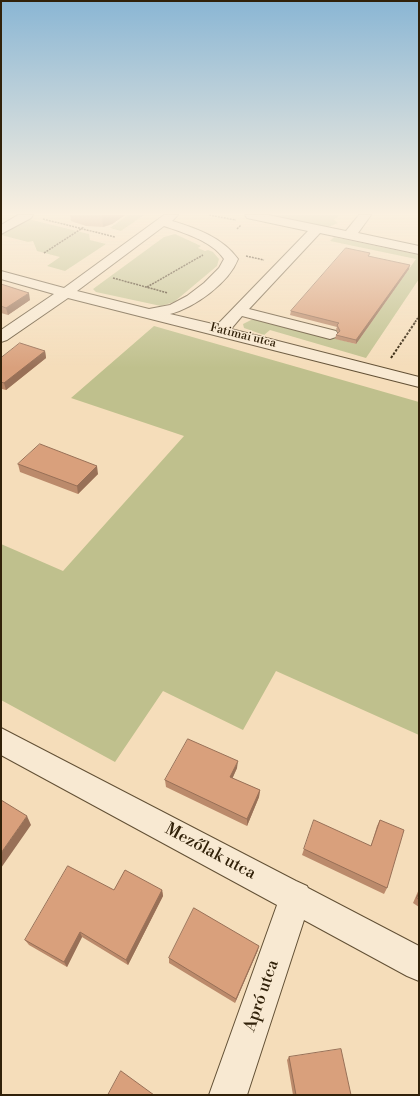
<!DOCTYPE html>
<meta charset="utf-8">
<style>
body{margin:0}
#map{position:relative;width:420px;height:1096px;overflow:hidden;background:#f5ddba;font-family:"Libre Bodoni",serif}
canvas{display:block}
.frame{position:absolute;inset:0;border:2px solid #312109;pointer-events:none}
</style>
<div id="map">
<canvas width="420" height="1096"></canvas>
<div class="frame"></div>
</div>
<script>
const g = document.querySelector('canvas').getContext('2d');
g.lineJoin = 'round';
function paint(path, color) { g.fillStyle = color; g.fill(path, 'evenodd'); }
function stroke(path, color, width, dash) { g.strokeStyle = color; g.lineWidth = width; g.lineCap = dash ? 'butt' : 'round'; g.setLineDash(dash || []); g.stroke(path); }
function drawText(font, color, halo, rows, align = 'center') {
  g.font = font + ' "Libre Bodoni",serif'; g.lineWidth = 3; g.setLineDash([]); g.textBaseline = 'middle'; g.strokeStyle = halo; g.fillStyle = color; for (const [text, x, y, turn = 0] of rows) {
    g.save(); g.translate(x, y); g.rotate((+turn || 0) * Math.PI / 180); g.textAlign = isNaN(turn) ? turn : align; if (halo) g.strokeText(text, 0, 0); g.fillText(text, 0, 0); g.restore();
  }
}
const green = new Path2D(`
 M 128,215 L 144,215 L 121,231 L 110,228 Z
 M 264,215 L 339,215 L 334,220 L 338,223 L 326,228 Z
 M 24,218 L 89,234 L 90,240 L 106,244 L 65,271 L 47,266 L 60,257 L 37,251 L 33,241 L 28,242 L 1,235 L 1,231 Z
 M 175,234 L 201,246 L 198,248 L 205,251 L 208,250 L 213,252 L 219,259 L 217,266 L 174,302 L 161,306 L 96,292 L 93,289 L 164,237 Z
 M 334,237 L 419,255 L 419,279 L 366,358 L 270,330 L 264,335 L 244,328 L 243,324 L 251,320 L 261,319 L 356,344 L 416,259 L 330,241 Z
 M 154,326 L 419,402 L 419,735 L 276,671 L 243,730 L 163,691 L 115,762 L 1,700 L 1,544 L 63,571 L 184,436 L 71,398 Z`);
const pathFar1 = new Path2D(`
 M 209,215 L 236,220
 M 43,219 L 115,237
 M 237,229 L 241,225
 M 44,253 L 84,227
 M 246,256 L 264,260
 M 113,278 L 168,293
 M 147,287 L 203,255
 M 415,322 L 419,316`);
const path = new Path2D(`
 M 391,358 L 416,321`);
const minor = new Path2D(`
 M 18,215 L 33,215 L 31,218 L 1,234 L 1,225 Z
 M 164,215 L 178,215 L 172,221 C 196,228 223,238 238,259 C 229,283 194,308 170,314 L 217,325 L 308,231 L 247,218 L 245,215 L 268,215 L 346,231 L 359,215 L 371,215 L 358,233 L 419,246 L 419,254 L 320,233 L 249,309 L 336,331 L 338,334 L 336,337 L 330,339 L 242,316 L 231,329 L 419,377 L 419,387 L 68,298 L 7,340 L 1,342 L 1,330 L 54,294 L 1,279 L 1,271 L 64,288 ZM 164,226 C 184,233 212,241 224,259 L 219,268 L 204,283 L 187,296 L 170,305 L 149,309 L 77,291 Z
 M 1,728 L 296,881 L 307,886 L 308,888 L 419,946 L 419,981 L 407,976 L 304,920 L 247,1095 L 209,1095 L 277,905 L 1,755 Z`);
const wall = new Path2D(`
 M 70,215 L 125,215 L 112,224 L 103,227 L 86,226 L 71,221 Z
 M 370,253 L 369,256 L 409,269 L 356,344 L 335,339 L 336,335 L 338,333 L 336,329 L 337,327 L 290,315 L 291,311 Z
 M 1,284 L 30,300 L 8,315 L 1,313 Z
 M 45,351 L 46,358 L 6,390 L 2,389 L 1,390 L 1,358 Z
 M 18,464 L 98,474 L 78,494 L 20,472 Z
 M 237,768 L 232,778 L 260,790 L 259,797 L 247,826 L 166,787 L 165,780 Z
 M 380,820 L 387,888 L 384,894 L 302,855 L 304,849 L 371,846 L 377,826 Z
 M 419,889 L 419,907 L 413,903 Z
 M 114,890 L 162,890 L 163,896 L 128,965 L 82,937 L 67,967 L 29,945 L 25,940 Z
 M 258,950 L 235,1003 L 169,963 L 169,958 Z
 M 289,1057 L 351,1095 L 293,1095 L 287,1060 Z`);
const shadedWall = new Path2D(`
 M 102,215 L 125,215 L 112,224 L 103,227 Z
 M 410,265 L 409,269 L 356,344 L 356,340 Z
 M 29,293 L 30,300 L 8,315 L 6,308 Z
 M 45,351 L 46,358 L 6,390 L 4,383 Z
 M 97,466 L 98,474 L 78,494 L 77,486 Z
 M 238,761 L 237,768 L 230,784 L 230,777 Z
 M 260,790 L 259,797 L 247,826 L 247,819 Z
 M 27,816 L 31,825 L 1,868 L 1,853 Z
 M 162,890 L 163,896 L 128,965 L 126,960 Z
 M 80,932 L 82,937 L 67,967 L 64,962 Z
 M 259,946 L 258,950 L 235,1003 L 236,999 Z`);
const building = new Path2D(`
 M 346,248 L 370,253 L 368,256 L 410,265 L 356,340 L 336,335 L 340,331 L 337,325 L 339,323 L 291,311 Z
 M 1,284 L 29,293 L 6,308 L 1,306 Z
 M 20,343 L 45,351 L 4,383 L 1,382 L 1,358 Z
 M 40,444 L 97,466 L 77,486 L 18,464 Z
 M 188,739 L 238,761 L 230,777 L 260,790 L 247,819 L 165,780 Z
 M 1,800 L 27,816 L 1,853 Z
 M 314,820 L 371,846 L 380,820 L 404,830 L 387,888 L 304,849 Z
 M 68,866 L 114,890 L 125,870 L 162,890 L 126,960 L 80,932 L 64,962 L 25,940 Z
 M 419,893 L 419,899 L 417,898 Z
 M 194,908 L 259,946 L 236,999 L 169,958 Z
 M 341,1049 L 351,1095 L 296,1095 L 289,1057 Z
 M 121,1071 L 154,1095 L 108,1095 Z`);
const farStreetnames = [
 ["Fatimai utca",243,336,14]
];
const nearStreetnames = [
 ["Mezőlak utca",210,852,28],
 ["Apró utca",262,996,-71]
];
paint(green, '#bfc08d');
stroke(minor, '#625035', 2);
stroke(pathFar1, '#312109', 1.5, [2, 1]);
stroke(path, '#312109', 2, [2.5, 1.5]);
paint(minor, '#f8e9d2');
paint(wall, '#bb8a6b');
paint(shadedWall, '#987057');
paint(building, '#d9a07c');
stroke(building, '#987057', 1);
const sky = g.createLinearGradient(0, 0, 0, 368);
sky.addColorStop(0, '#8ab6d4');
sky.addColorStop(0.58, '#faf0e0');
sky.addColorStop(1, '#faf0e000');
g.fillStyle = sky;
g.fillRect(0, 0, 420, 368);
drawText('12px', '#312109', '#f8e9d2', farStreetnames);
drawText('17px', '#312109', '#f8e9d2', nearStreetnames);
</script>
